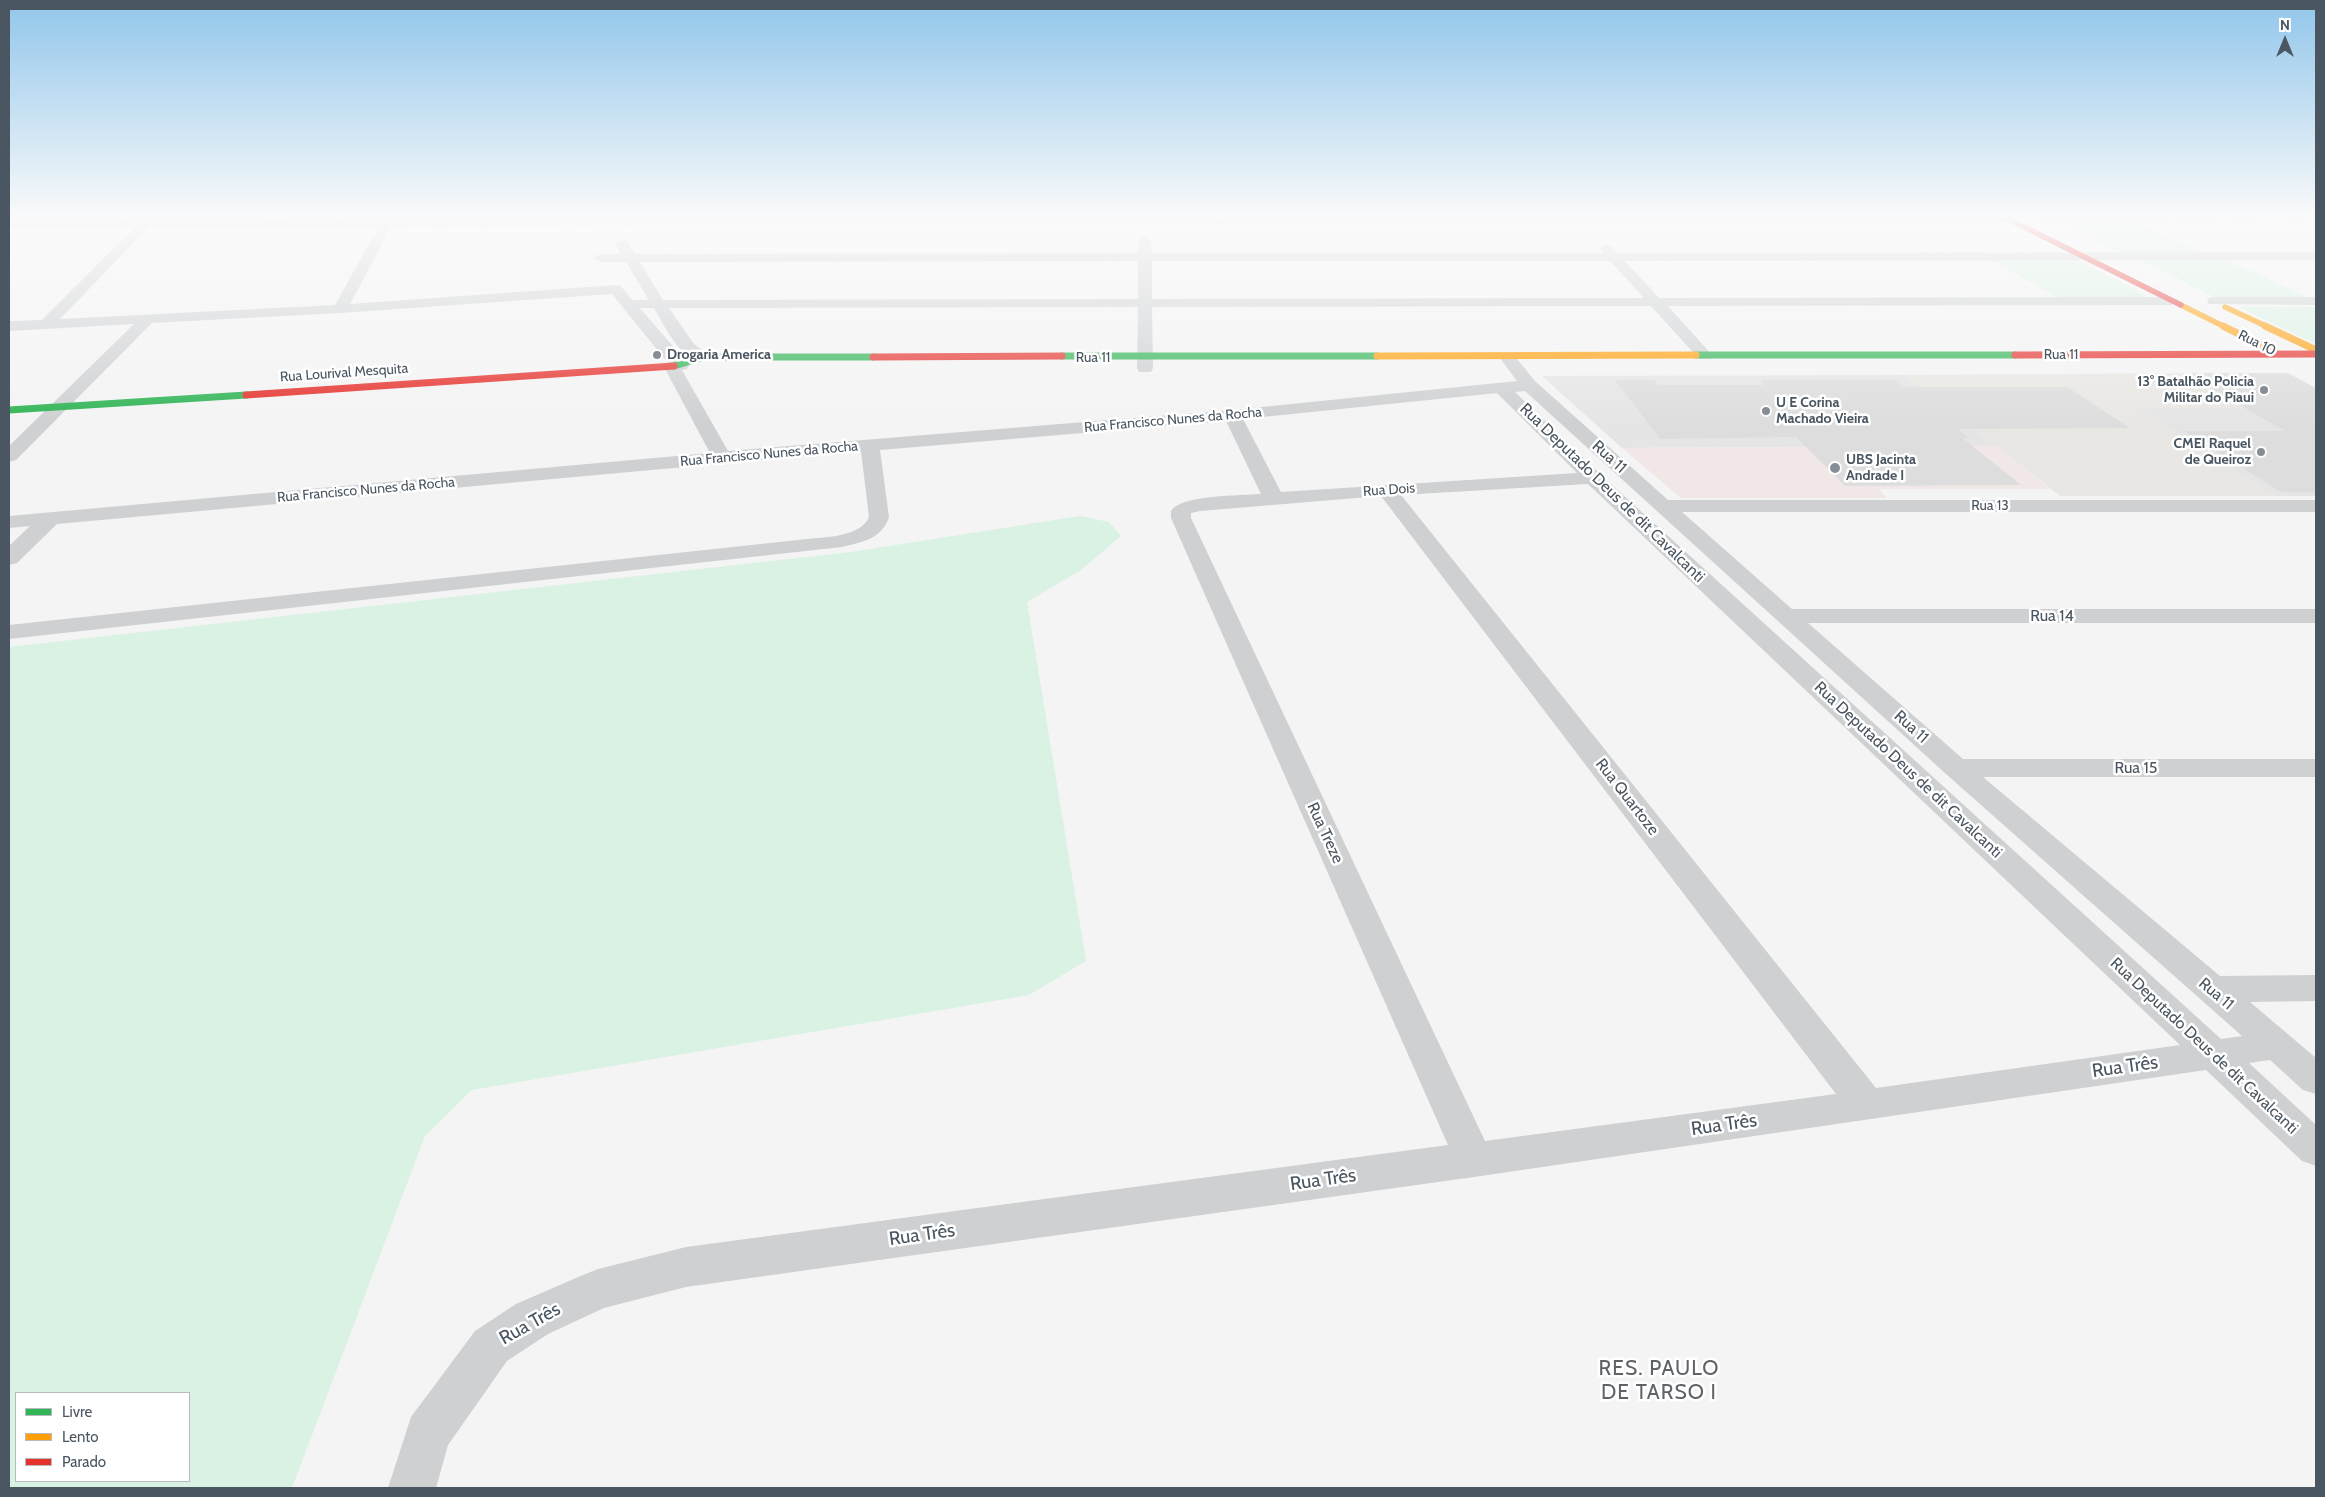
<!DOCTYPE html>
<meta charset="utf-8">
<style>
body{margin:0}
#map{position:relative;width:2325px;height:1497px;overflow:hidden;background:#f4f4f4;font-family:Cabin,sans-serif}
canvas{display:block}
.frame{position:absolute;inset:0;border:10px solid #4a5661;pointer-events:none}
.legend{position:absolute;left:15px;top:1392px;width:175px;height:90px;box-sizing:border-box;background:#fff;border:1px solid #b7bbc0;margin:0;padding:6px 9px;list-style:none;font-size:15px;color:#4a5661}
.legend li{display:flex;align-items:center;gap:10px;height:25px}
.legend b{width:25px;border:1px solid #b7bbc0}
.north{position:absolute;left:2260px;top:15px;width:50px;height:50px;-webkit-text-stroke:4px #fff;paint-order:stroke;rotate:0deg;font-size:14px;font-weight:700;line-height:20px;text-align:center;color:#4a5661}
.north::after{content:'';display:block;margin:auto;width:18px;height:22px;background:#4a5661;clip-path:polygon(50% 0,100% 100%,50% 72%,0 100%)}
</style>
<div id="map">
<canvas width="2325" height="1497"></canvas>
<div class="frame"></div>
<ul class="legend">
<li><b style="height:6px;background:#30b455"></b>Livre</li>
<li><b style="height:6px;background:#ff9f0a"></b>Lento</li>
<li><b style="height:6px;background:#e5322d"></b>Parado</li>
</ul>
<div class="north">N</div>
</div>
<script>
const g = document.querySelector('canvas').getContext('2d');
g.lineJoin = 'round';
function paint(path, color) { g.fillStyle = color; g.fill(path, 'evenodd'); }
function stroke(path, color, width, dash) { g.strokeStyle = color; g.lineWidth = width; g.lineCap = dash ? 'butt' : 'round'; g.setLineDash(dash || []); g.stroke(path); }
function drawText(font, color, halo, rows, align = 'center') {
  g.font = font + ' Cabin,sans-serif'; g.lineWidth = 5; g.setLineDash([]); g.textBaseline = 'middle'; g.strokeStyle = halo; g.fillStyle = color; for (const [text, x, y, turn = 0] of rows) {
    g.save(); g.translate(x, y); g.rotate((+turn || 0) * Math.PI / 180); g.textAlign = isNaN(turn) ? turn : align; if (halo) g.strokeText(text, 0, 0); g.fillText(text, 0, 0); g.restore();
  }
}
const commercial = new Path2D(`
 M 2183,373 L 2244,408 L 2139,408 L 2275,496 L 2060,496 L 1905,375 Z`);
const education = new Path2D(`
 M 1905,375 L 1996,446 L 1622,448 L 1542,376 Z
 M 2138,408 L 2316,408 L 2316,496 L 2275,496 Z`);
const medical = new Path2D(`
 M 1996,446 L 2050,489 L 1879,489 L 1887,498 L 1681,498 L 1622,448 Z`);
const green = new Path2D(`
 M 2056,221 L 2135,222 L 2206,254 L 2121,254 Z
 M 2138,259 L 2224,259 L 2310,298 L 2217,298 Z
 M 1992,260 L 2077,260 L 2151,298 L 2058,298 Z
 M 2239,307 L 2316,307 L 2316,344 Z
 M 1080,516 L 1109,522 L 1121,536 L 1081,570 L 1027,602 L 1086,961 L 1029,995 L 472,1090 L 425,1136 L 292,1488 L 9,1488 L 9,647 L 851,552 ZM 189,1393 L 189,1481 L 16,1481 L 16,1393 Z`);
const building = new Path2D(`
 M 2183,373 L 2288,373 L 2316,388 L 2316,492 L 2281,492 L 2184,431 L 2285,431 Z
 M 1615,380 L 1654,380 L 1658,385 L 1764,385 L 1760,380 L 1896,380 L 1905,387 L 2067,387 L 2130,428 L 1958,429 L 1969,438 L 1962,438 L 2021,485 L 1845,486 L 1796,437 L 1660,439 Z`);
const street = new Path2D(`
 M 620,216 L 2011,216 L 2013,218 L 2007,222 L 392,226 L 350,304 L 616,285 L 621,286 L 632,300 L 649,300 L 626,262 L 601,262 L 594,258 L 601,254 L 621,254 L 615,244 L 622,240 L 627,241 L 635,254 L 1138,253 L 1139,240 L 1145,236 L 1151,240 L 1152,253 L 1603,253 L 1599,248 L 1606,244 L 1611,245 L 1618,253 L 2316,252 L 2316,260 L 1625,261 L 1659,298 L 2171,297 L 2178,301 L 2171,305 L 1668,306 L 1713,356 L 1711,359 L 1699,359 L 1651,306 L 1152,307 L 1153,368 L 1151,372 L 1139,372 L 1137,368 L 1138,307 L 669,308 L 694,344 L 712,357 L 710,360 C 683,367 665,327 654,308 L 640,308 L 689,365 L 687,369 L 682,370 L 728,451 L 1232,410 L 1517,381 L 1499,357 L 1501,354 L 1513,354 L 1535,381 L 1668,500 L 2316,500 L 2316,512 L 1682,512 L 1792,609 L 2316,609 L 2316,623 L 1808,623 L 1963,759 L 2316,759 L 2316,777 L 1983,777 L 2220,976 L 2316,975 L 2316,1001 L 2250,1002 L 2316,1058 L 2316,1094 L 2303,1090 L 2270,1060 L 2249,1063 L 2316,1125 L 2316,1166 L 2302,1161 L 2206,1070 L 1474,1177 L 686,1287 L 604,1308 L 548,1334 L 507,1361 L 448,1445 L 436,1488 L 388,1488 L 411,1417 L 475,1331 L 516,1304 L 583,1275 L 598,1269 L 686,1247 L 1448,1145 L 1171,518 L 1171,511 C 1182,494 1241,496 1261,494 L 1226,421 L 880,450 L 889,517 C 882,539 862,542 842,547 L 9,639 L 9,625 L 807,539 C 825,537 861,537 869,517 L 861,451 L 57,524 L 17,563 L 9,565 L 9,546 L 30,526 L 9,528 L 9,516 L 710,453 L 664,367 L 668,363 L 612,294 L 340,313 L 152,323 L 16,460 L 9,462 L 9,446 L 134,324 L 9,331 L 9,321 L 42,320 L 134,228 L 9,229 L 9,221 ZM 379,226 L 335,305 L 60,319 L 148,228 ZM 1138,261 L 1138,299 L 663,300 L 640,262 ZM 1152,261 L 1610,261 L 1644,298 L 1152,299 ZM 1525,391 L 1946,774 L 2242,1036 L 2221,1039 L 1600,474 L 1515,392 ZM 1497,393 L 1577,473 L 1281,492 L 1243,419 ZM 1588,484 L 2180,1045 L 1876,1088 L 1401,495 ZM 1381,496 L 1836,1094 L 1485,1141 L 1191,518 L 1191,513 L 1200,511 Z
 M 2041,216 L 2316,216 L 2316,221 L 2045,222 L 2041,221 L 2039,218 Z
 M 2214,297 L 2316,297 L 2316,305 L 2209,304 L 2207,301 L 2209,298 Z`);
const fast = new Path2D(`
 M 1696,355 L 2015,355
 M 1062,356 L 1377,356
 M 674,366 L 704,357 L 873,357
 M 9,410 L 246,395`);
const slowFar1 = new Path2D(`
 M 2181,305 L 2225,327
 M 2225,307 L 2268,327`);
const slow = new Path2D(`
 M 2223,326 L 2275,352
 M 2265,326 L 2316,350
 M 1377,356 L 1696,355`);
const jamFar1 = new Path2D(`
 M 2002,216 L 2181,305`);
const jam = new Path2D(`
 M 2015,355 L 2316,354
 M 873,357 L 1062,356
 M 246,395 L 674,366`);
const markers = [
 [657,355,5,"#868d94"],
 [2264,390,5,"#868d94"],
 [1766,411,5,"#868d94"],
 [2261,452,5,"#868d94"],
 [1835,468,6,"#868d94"]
];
const farStreetnames = [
 ["Rua 10",2257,343,26],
 ["Rua 11",2061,355],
 ["Rua 11",1093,358],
 ["Rua Lourival Mesquita",344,373,-4],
 ["Rua Francisco Nunes da Rocha",1173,420,-5],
 ["Rua Francisco Nunes da Rocha",769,454,-5],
 ["Rua Francisco Nunes da Rocha",366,490,-5],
 ["Rua Dois",1389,490,-4],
 ["Rua 13",1990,506]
];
const farPoinames = [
 ["Drogaria America",667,355],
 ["13° Batalhão Policia",2254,382,"right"],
 ["Militar do Piaui",2254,398,"right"],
 ["U E Corina",1776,403],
 ["Machado Vieira",1776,419],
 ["CMEI Raquel",2251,444,"right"],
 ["de Queiroz",2251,460,"right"],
 ["UBS Jacinta",1846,460],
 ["Andrade I",1846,476]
];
const streetNames = [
 ["Rua 11",1609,457,42],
 ["Rua Deputado Deus de dit Cavalcanti",1612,493,44],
 ["Rua 14",2052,616],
 ["Rua 11",1911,727,42],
 ["Rua 15",2136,768],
 ["Rua Deputado Deus de dit Cavalcanti",1908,770,43],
 ["Rua Quartoze",1627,797,52],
 ["Rua Treze",1325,833,65],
 ["Rua 11",2216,994,40],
 ["Rua Deputado Deus de dit Cavalcanti",2204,1046,43]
];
const nearStreetnames = [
 ["Rua Três",2125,1067,-8],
 ["Rua Três",1724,1125,-8],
 ["Rua Três",1323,1180,-8],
 ["Rua Três",922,1235,-8],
 ["Rua Três",530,1324,-29]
];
const nearNeighbourhoodnames = [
 ["RES. PAULO",1659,1369],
 ["DE TARSO I",1659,1393]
];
paint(commercial, '#e8e7e3');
paint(education, '#e6e5e6');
paint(medical, '#f1e7e6');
paint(green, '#d9f2e3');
paint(building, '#ddddde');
paint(street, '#ced0d2');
stroke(fast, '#30b455', 7);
stroke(slowFar1, '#ff9f0a', 5.5);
stroke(slow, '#ff9f0a', 7);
stroke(jamFar1, '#e5322d', 5.5);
stroke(jam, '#e5322d', 7);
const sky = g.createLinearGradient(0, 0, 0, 425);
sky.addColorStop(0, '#91c6eb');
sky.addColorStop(0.51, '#fafafa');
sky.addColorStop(1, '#fafafa00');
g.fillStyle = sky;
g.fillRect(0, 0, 2325, 425);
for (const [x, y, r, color] of markers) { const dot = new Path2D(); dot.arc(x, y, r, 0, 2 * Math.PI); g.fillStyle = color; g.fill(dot); stroke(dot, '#fff', 2); }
drawText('14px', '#4a5661', '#fff', farStreetnames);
drawText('bold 14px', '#4a5661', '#fff', farPoinames, 'left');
drawText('16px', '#4a5661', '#fff', streetNames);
drawText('19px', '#4a5661', '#fff', nearStreetnames);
g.letterSpacing = '1px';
drawText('21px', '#5f6368', '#fff', nearNeighbourhoodnames);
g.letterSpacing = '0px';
</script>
